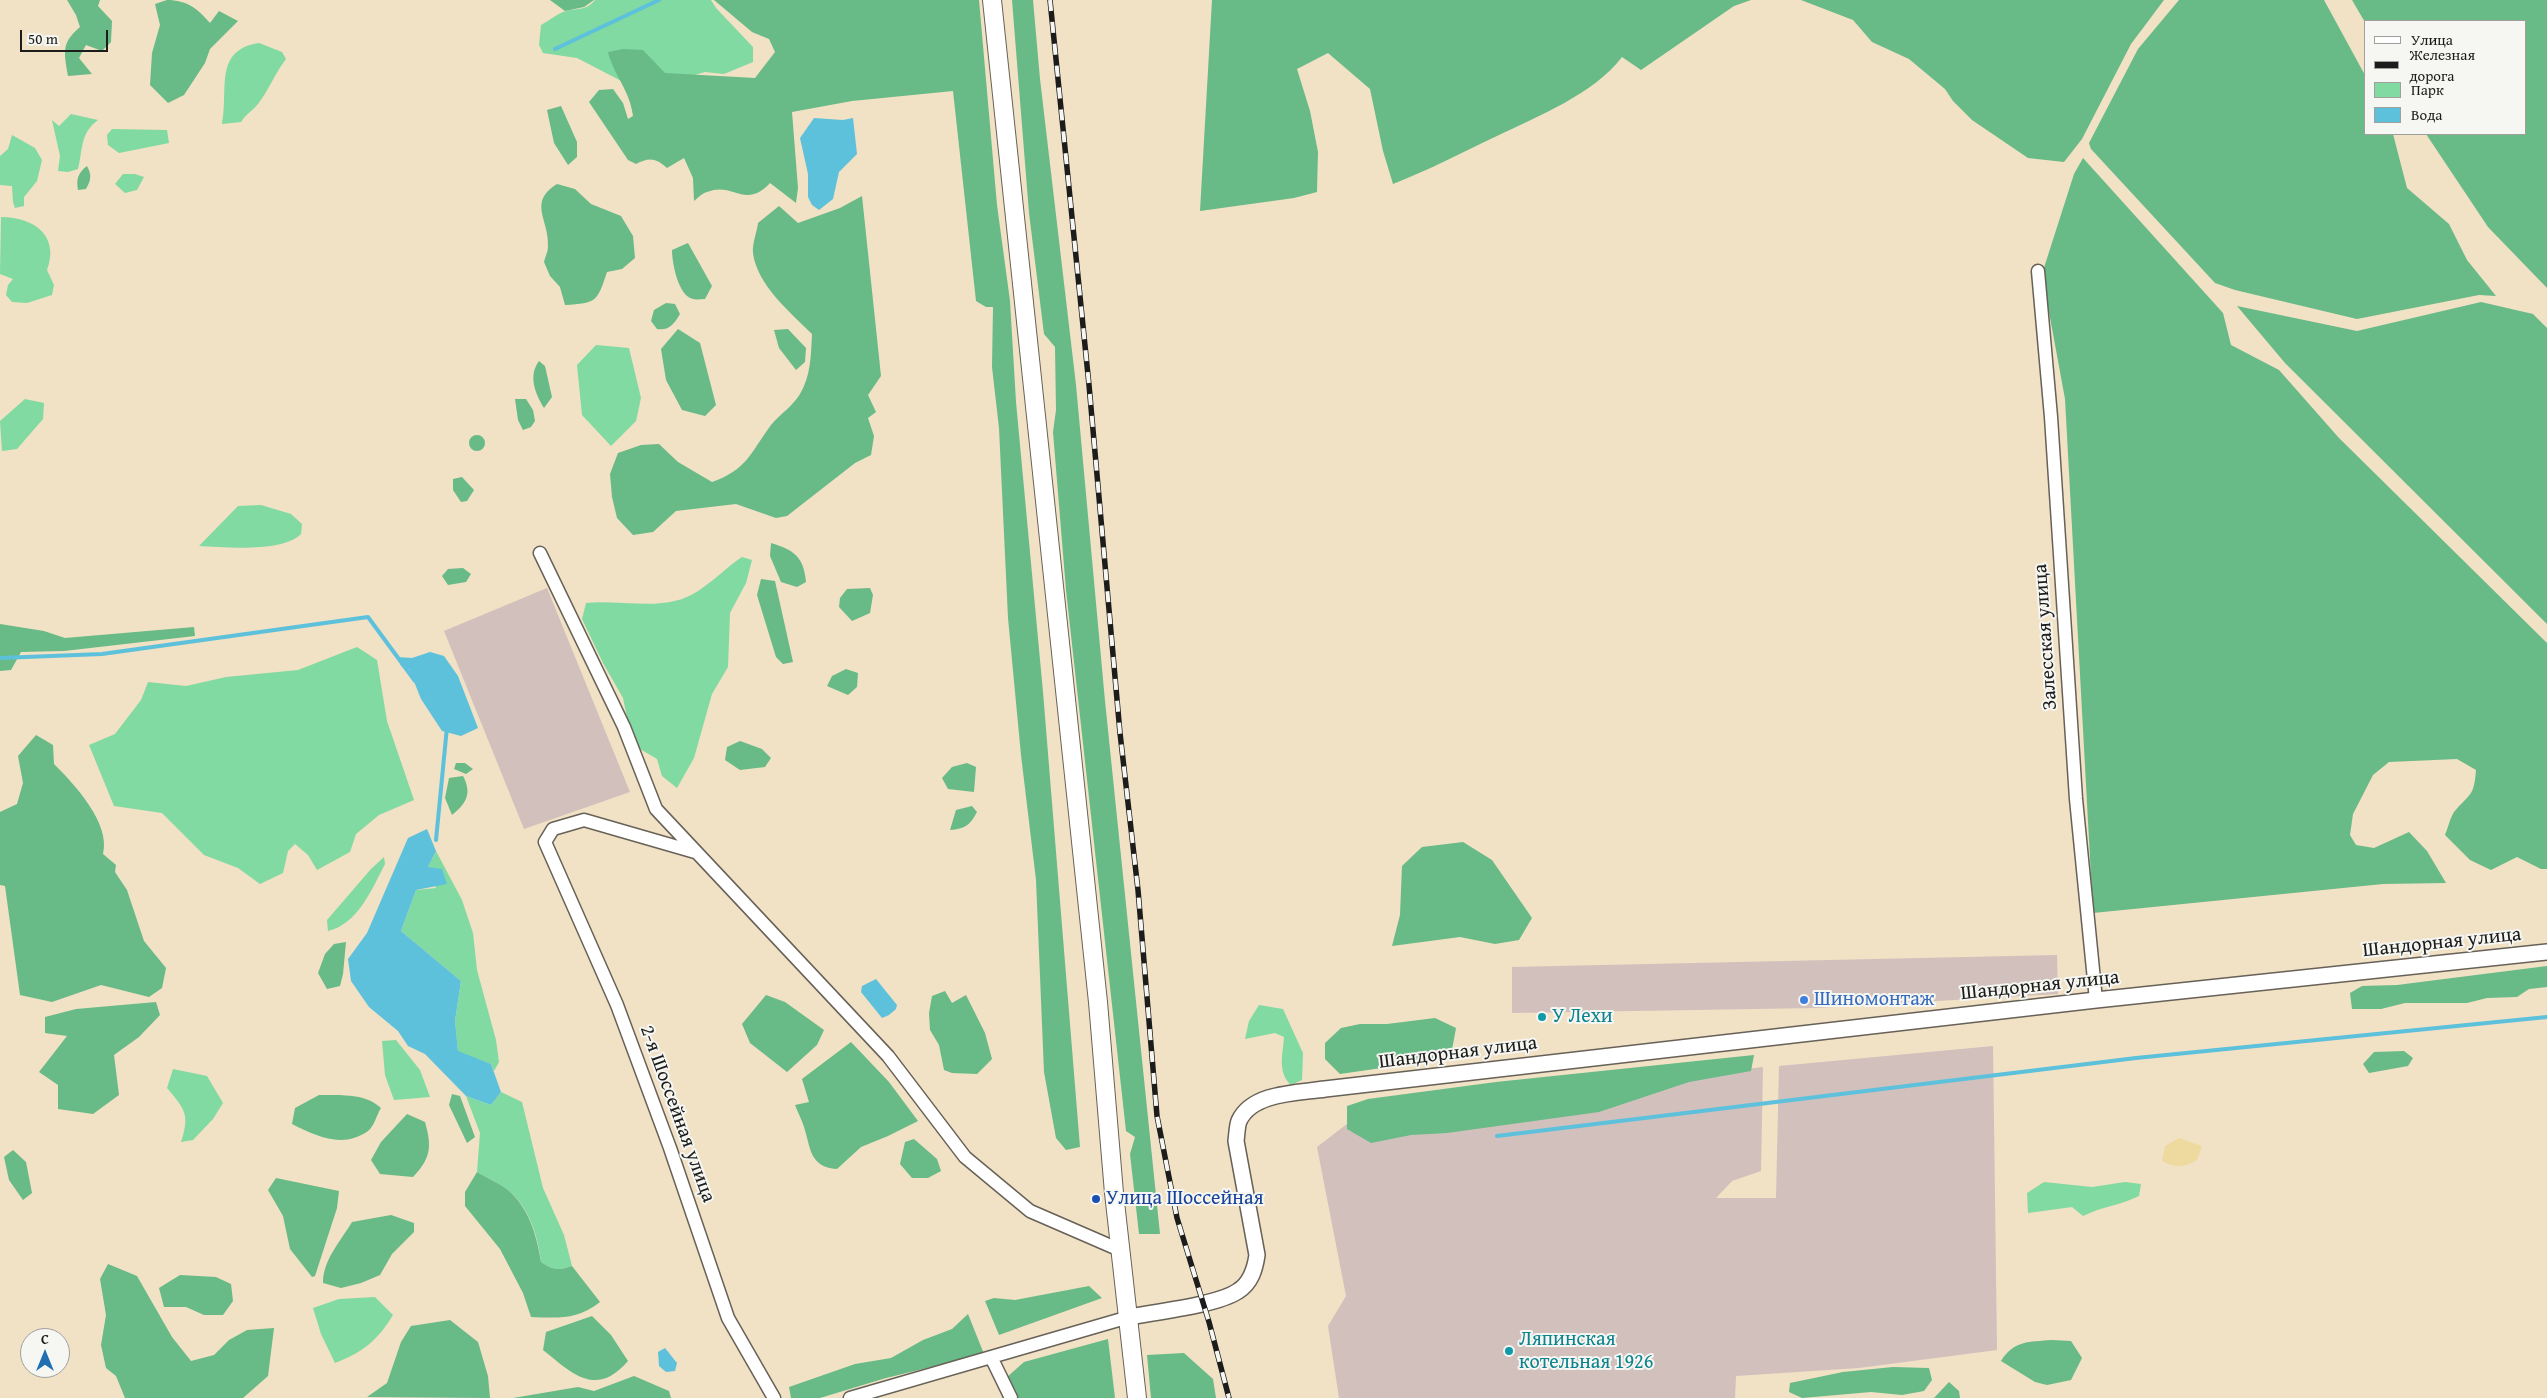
<!DOCTYPE html>
<meta charset="utf-8">
<style>
body{margin:0}
#map{position:relative;width:2547px;height:1398px;overflow:hidden;background:#f1e1c5;font-family:"Gentium Book Plus",serif}
canvas{display:block}
.legend{position:absolute;left:2364px;top:20px;width:162px;height:115px;box-sizing:border-box;background:#f6f6f2;border:1px solid #9f9f9c;margin:0;padding:6px 9px;list-style:none;font-size:15px;color:#1c1c1c}
.legend li{display:flex;align-items:center;gap:10px;height:25px}
.legend b{width:25px;border:1px solid #9f9f9c}
.north{position:absolute;left:20px;top:1328px;width:50px;height:50px;box-sizing:border-box;background:#f6f6f2;border:1px solid #9f9f9c;border-radius:50%;rotate:0deg;font-size:14px;font-weight:700;line-height:20px;text-align:center;color:#1c1c1c}
.north::after{content:'';display:block;margin:auto;width:18px;height:22px;background:#1f6fb2;clip-path:polygon(50% 0,100% 100%,50% 72%,0 100%)}
.scale{position:absolute;left:20px;top:30px;width:88px;height:22px;box-sizing:border-box;border:2px solid #1c1c1c;border-top:0;padding-left:6px;font-size:15px;line-height:18px;white-space:nowrap;color:#1c1c1c;-webkit-text-stroke:4px #f6f6f2;paint-order:stroke}
</style>
<div id="map">
<canvas width="2547" height="1398"></canvas>
<ul class="legend">
<li><b style="height:6px;background:#fff"></b>Улица</li>
<li><b style="height:6px;background:#1c1c1c"></b>Железная дорога</li>
<li><b style="height:14px;background:#80daa1"></b>Парк</li>
<li><b style="height:14px;background:#5dc1db"></b>Вода</li>
</ul>
<div class="north">С</div>
<div class="scale">50 m</div>
</div>
<script>
const g = document.querySelector('canvas').getContext('2d');
g.lineJoin = 'round';
function paint(path, color) { g.fillStyle = color; g.fill(path, 'evenodd'); }
function stroke(path, color, width, dash) { g.strokeStyle = color; g.lineWidth = width; g.lineCap = dash ? 'butt' : 'round'; g.setLineDash(dash || []); g.stroke(path); }
function drawText(font, color, halo, rows, align = 'center') {
  g.font = font + ' "Gentium Book Plus",serif'; g.lineWidth = 4; g.setLineDash([]); g.textBaseline = 'middle'; g.strokeStyle = halo; g.fillStyle = color; for (const [text, x, y, turn = 0] of rows) {
    g.save(); g.translate(x, y); g.rotate((+turn || 0) * Math.PI / 180); g.textAlign = isNaN(turn) ? turn : align; if (halo) g.strokeText(text, 0, 0); g.fillText(text, 0, 0); g.restore();
  }
}
const industrial = new Path2D(`
 M 547,588 L 630,792 L 524,829 L 444,631 Z
 M 2057,955 L 2058,994 L 1816,1008 L 1512,1013 L 1512,967 Z
 M 1993,1046 L 1997,1350 L 1859,1368 L 1736,1376 L 1735,1398 L 1339,1398 L 1328,1326 L 1346,1296 L 1317,1147 L 1356,1117 L 1763,1067 L 1761,1171 L 1732,1181 L 1716,1198 L 1776,1198 L 1779,1066 Z`);
const green = new Path2D(`
 M 595,0 L 711,0 L 716,8 L 753,47 L 753,62 L 724,74 L 705,72 L 678,80 L 633,87 L 577,58 L 543,53 L 539,45 L 541,25 C 549,21 558,13 566,11 C 578,8 586,11 595,0 Z
 M 259,43 L 282,52 L 286,59 C 275,73 269,90 258,104 C 252,111 246,114 241,122 L 222,124 C 229,90 213,50 259,43 Z
 M 71,114 L 98,120 C 80,133 83,149 78,169 L 68,172 L 58,171 L 60,156 L 52,120 L 59,126 Z
 M 112,129 L 167,130 L 169,143 L 119,153 L 108,145 L 107,135 Z
 M 12,135 L 35,148 L 42,160 L 37,181 L 24,197 L 24,206 L 15,208 L 13,202 L 12,186 L 0,185 L 0,156 L 8,149 Z
 M 123,174 L 135,174 L 144,177 L 137,190 L 125,193 L 115,184 Z
 M 1,217 C 34,217 60,236 47,270 L 54,285 L 52,295 L 27,303 L 12,302 L 6,295 L 8,285 L 13,279 L 0,274 Z
 M 596,345 L 629,348 L 641,398 L 636,421 L 611,446 L 582,415 L 577,365 Z
 M 25,399 L 44,403 L 43,419 L 17,449 L 2,451 L 0,421 Z
 M 261,505 L 291,514 L 302,524 L 301,534 C 282,553 225,547 199,546 L 238,506 Z
 M 742,557 L 752,560 L 746,583 L 730,613 L 728,667 L 712,694 L 694,758 L 677,788 L 662,776 L 657,759 L 640,749 L 629,727 L 623,698 L 603,663 L 582,619 L 586,603 C 617,600 652,609 682,599 C 705,591 722,570 742,557 Z
 M 357,647 L 377,660 L 387,721 L 414,800 L 379,815 L 356,834 L 350,852 L 317,870 L 308,855 L 295,844 L 288,851 L 283,873 L 260,884 L 238,868 L 204,855 L 162,813 L 114,806 L 89,745 L 115,734 L 141,700 L 148,682 L 186,686 L 226,677 L 298,670 Z
 M 436,851 L 462,900 L 473,933 L 477,970 L 496,1040 L 499,1062 L 494,1071 L 491,1064 L 458,1052 L 455,1021 L 461,981 L 401,931 L 416,890 L 436,888 L 428,867 Z
 M 384,857 L 385,864 C 372,889 358,924 328,931 L 327,920 L 371,869 Z
 M 1259,1005 L 1283,1009 L 1303,1053 L 1302,1080 L 1291,1085 C 1277,1072 1283,1054 1284,1037 L 1275,1033 L 1245,1039 L 1249,1021 Z
 M 396,1040 L 420,1070 L 430,1097 L 394,1100 L 385,1075 L 382,1041 Z
 M 173,1069 L 207,1076 L 223,1103 L 213,1119 L 193,1140 L 181,1142 C 190,1115 185,1109 167,1088 Z
 M 501,1092 L 522,1102 L 543,1188 L 564,1235 L 572,1266 C 558,1271 553,1270 541,1262 C 538,1236 529,1207 508,1190 C 499,1183 487,1178 477,1172 L 480,1133 L 466,1096 L 491,1105 Z
 M 2044,1182 L 2092,1187 L 2125,1182 L 2141,1184 L 2139,1196 C 2121,1205 2101,1207 2083,1216 L 2072,1207 L 2028,1213 L 2027,1193 Z
 M 375,1297 L 393,1315 C 378,1340 362,1353 335,1363 L 321,1334 L 313,1308 L 339,1299 Z`);
const forest = new Path2D(`
 M 67,0 L 100,0 L 98,6 L 112,21 L 111,42 L 102,51 L 86,45 L 79,58 L 92,74 L 68,76 C 64,52 61,43 80,27 L 76,15 Z
 M 167,0 C 187,0 198,9 210,23 L 219,11 L 238,21 L 210,49 L 205,63 L 184,95 L 168,103 L 150,85 L 152,53 L 160,25 L 155,4 Z
 M 550,0 L 594,0 L 584,7 L 565,11 Z
 M 714,0 L 979,0 L 997,205 L 1010,301 L 1016,402 L 1043,692 L 1080,1147 L 1066,1150 L 1056,1138 L 1044,1072 L 1036,880 L 1021,755 L 1008,618 L 999,428 L 992,367 L 993,307 L 986,307 L 976,301 L 953,91 L 852,101 L 792,112 L 798,188 L 796,203 L 770,183 C 745,210 733,181 707,192 C 702,193 698,198 694,201 L 693,178 L 684,158 L 667,168 C 656,158 649,157 636,164 L 628,160 L 589,102 L 599,90 L 613,89 L 623,103 L 628,119 L 633,116 C 630,90 614,76 608,52 L 623,49 L 643,50 L 665,73 L 755,78 L 775,52 L 769,39 L 752,32 Z
 M 1012,0 L 1033,0 L 1040,79 L 1076,385 L 1105,701 L 1160,1234 L 1139,1234 L 1130,1154 L 1135,1137 L 1126,1131 L 1066,590 L 1053,432 L 1056,410 L 1055,347 L 1044,334 L 1029,213 Z
 M 1212,0 L 1751,0 L 1734,6 L 1641,70 L 1622,57 C 1594,94 1538,116 1497,136 C 1463,152 1429,170 1393,184 L 1383,151 L 1370,89 L 1328,53 L 1297,69 L 1310,111 L 1318,152 L 1317,192 L 1294,198 L 1200,211 Z
 M 1801,0 L 2164,0 L 2131,44 L 2082,139 L 2064,162 L 2028,158 L 1972,120 L 1953,101 L 1945,89 L 1909,59 L 1872,42 L 1853,20 Z
 M 2179,0 L 2324,0 L 2366,77 L 2366,134 L 2393,134 L 2407,188 L 2449,224 L 2467,260 L 2496,296 L 2479,295 L 2357,319 L 2235,290 L 2215,283 L 2091,149 L 2089,143 L 2138,49 Z
 M 2352,0 L 2547,0 L 2547,288 L 2488,227 L 2426,134 L 2526,134 L 2526,21 L 2366,21 L 2366,24 Z
 M 561,106 L 577,142 L 577,157 L 568,165 L 554,143 L 547,110 Z
 M 2083,158 L 2223,313 L 2231,345 L 2279,370 L 2339,438 L 2547,643 L 2547,869 L 2541,869 L 2517,857 L 2491,870 L 2470,860 L 2445,835 C 2448,828 2450,818 2454,812 C 2470,793 2474,797 2476,770 L 2457,759 L 2389,762 L 2373,775 L 2353,814 L 2350,835 L 2356,845 L 2374,848 L 2409,832 L 2427,851 L 2446,883 L 2383,884 L 2093,913 L 2065,399 L 2042,274 L 2074,174 Z
 M 87,166 C 92,175 91,180 86,189 L 78,190 C 76,179 78,173 87,166 Z
 M 557,184 L 575,189 L 591,204 L 621,216 L 633,236 L 635,258 L 622,269 L 607,272 C 597,302 597,303 565,305 L 560,287 L 550,276 L 544,262 C 545,257 548,252 548,247 C 550,220 527,203 557,184 Z
 M 862,196 L 881,376 L 868,395 L 876,412 L 868,418 L 874,436 L 871,455 L 855,463 L 787,516 L 776,518 L 736,504 L 676,511 L 653,532 L 633,535 L 617,518 L 612,497 L 610,474 L 618,453 L 641,445 L 659,444 L 678,462 L 712,482 C 747,470 751,452 771,425 C 780,414 793,406 800,394 C 811,376 811,354 812,334 C 791,313 757,285 753,253 C 752,244 757,232 758,223 L 779,206 L 798,223 L 840,208 Z
 M 688,243 L 712,286 L 705,299 C 701,299 696,300 693,299 C 678,296 672,262 672,250 Z
 M 2481,302 L 2533,314 L 2547,328 L 2547,624 L 2285,363 L 2237,306 L 2357,331 Z
 M 666,303 L 675,304 L 680,314 C 674,324 669,331 657,329 L 651,321 L 654,310 Z
 M 678,329 L 700,343 L 716,405 L 705,416 L 682,410 L 666,380 L 661,349 Z
 M 788,329 L 806,348 L 805,362 L 796,370 L 779,348 L 774,330 Z
 M 539,361 L 545,366 L 552,397 L 544,408 C 535,393 528,376 539,361 Z
 M 515,399 L 526,399 L 533,410 L 535,421 L 531,427 L 523,430 L 518,420 Z
 M469 443a8 8 0 1 1 16 0a8 8 0 1 1-16 0Z
 M 462,477 L 474,490 L 467,501 L 461,502 L 453,490 L 453,479 Z
 M 771,543 C 794,550 804,557 806,582 L 797,587 L 781,582 L 770,556 Z
 M 463,568 L 471,574 L 466,582 L 448,585 L 442,576 L 448,569 Z
 M 761,579 L 775,581 L 793,662 L 783,664 L 776,657 L 757,595 Z
 M 870,588 L 873,595 L 870,613 L 852,621 L 839,607 L 840,598 L 847,589 Z
 M 0,624 L 44,631 L 65,638 L 194,627 L 195,636 L 64,651 L 21,652 L 11,670 L 0,671 Z
 M 846,669 L 858,673 L 857,687 L 848,695 L 827,686 L 832,676 Z
 M 36,735 L 53,745 L 54,764 C 74,784 111,823 103,854 L 116,865 L 115,872 L 127,890 L 144,941 L 166,968 L 162,988 L 149,997 L 101,985 L 52,1002 L 20,995 L 5,886 L 0,885 L 0,812 L 17,804 L 23,783 L 18,756 Z
 M 740,741 L 762,749 L 771,758 L 765,767 L 740,770 L 725,760 L 727,747 Z
 M 456,763 L 465,763 L 473,769 L 466,774 L 454,769 Z
 M 967,763 L 976,767 L 974,792 L 948,789 L 942,778 L 952,767 Z
 M 463,776 C 472,793 467,803 452,815 L 445,798 L 449,778 Z
 M 972,806 L 977,812 C 970,825 965,829 950,830 L 956,810 Z
 M 1463,842 L 1492,860 L 1532,918 L 1519,940 L 1495,944 L 1460,937 L 1392,946 L 1400,915 L 1402,866 L 1422,847 Z
 M 346,942 L 343,974 L 340,986 L 327,989 L 318,973 L 325,954 L 334,944 Z
 M 2547,966 L 2547,987 L 2529,989 L 2517,997 L 2487,998 L 2467,1003 L 2405,1003 L 2381,1009 L 2352,1009 L 2350,993 L 2362,986 L 2397,985 Z
 M 945,991 L 952,1003 L 966,995 L 985,1033 L 992,1059 L 977,1074 L 952,1073 L 944,1070 L 939,1045 L 930,1030 L 929,1013 L 932,996 Z
 M 766,995 L 785,1002 L 824,1030 L 817,1045 L 787,1072 L 750,1043 L 742,1024 Z
 M 156,1002 L 160,1015 L 139,1037 L 114,1055 L 119,1095 L 93,1114 L 58,1109 L 58,1085 L 39,1072 L 67,1036 L 45,1033 L 45,1017 L 76,1009 Z
 M 1435,1018 L 1456,1028 L 1452,1050 L 1430,1061 L 1340,1074 L 1325,1059 L 1325,1043 L 1341,1028 L 1360,1024 L 1387,1024 Z
 M 851,1042 L 889,1082 L 918,1121 L 888,1136 L 861,1147 L 837,1169 C 809,1167 811,1148 804,1127 C 802,1120 798,1113 795,1105 L 809,1102 L 802,1079 Z
 M 2404,1051 L 2413,1058 L 2408,1066 L 2369,1073 L 2363,1064 L 2374,1052 Z
 M 1754,1055 L 1751,1071 L 1689,1082 L 1599,1112 L 1447,1133 L 1411,1135 L 1371,1143 L 1347,1129 L 1347,1106 L 1368,1099 L 1496,1082 Z
 M 452,1094 L 460,1096 L 475,1137 L 467,1143 L 449,1105 Z
 M 319,1095 C 339,1095 366,1093 381,1108 C 377,1114 374,1127 368,1131 C 343,1149 316,1136 292,1124 L 295,1108 Z
 M 407,1114 L 425,1122 C 432,1147 431,1158 413,1177 L 380,1174 L 371,1160 L 381,1142 Z
 M 914,1139 L 937,1159 L 941,1171 L 928,1178 L 912,1178 L 900,1164 L 905,1142 Z
 M 13,1150 L 26,1162 L 32,1193 L 23,1200 L 9,1180 L 4,1157 Z
 M 477,1172 C 487,1178 499,1183 508,1190 C 529,1208 537,1236 541,1262 C 553,1270 558,1271 572,1266 L 600,1302 C 577,1320 558,1318 531,1317 L 523,1293 L 500,1249 L 465,1206 L 465,1192 Z
 M 276,1178 L 339,1191 L 337,1208 L 315,1276 L 312,1277 L 290,1249 L 283,1216 L 268,1190 Z
 M 391,1215 L 414,1223 L 414,1232 L 392,1254 L 380,1275 L 361,1283 L 341,1288 L 323,1283 C 323,1260 340,1242 352,1222 Z
 M 108,1264 L 137,1276 L 172,1337 L 191,1361 L 214,1355 L 229,1340 L 247,1330 L 274,1328 L 268,1376 L 243,1398 L 125,1398 L 116,1376 L 106,1368 L 101,1345 L 106,1315 L 100,1279 Z
 M 180,1275 L 216,1277 L 231,1284 L 233,1301 L 223,1315 L 204,1315 L 186,1307 L 164,1307 L 159,1288 Z
 M 1089,1286 L 1102,1298 L 999,1335 L 985,1301 L 994,1298 L 1015,1300 Z
 M 968,1314 L 984,1354 L 886,1378 L 820,1398 L 791,1398 L 789,1387 L 855,1364 L 891,1358 L 923,1340 L 952,1329 Z
 M 592,1316 L 611,1335 L 628,1361 C 596,1398 573,1374 543,1350 L 546,1332 Z
 M 450,1320 L 478,1342 L 488,1376 L 490,1398 L 367,1397 L 387,1383 L 401,1342 L 411,1326 Z
 M 1108,1339 L 1115,1398 L 1016,1398 L 1006,1378 L 1024,1362 Z
 M 2052,1340 L 2071,1341 L 2082,1358 L 2071,1380 L 2047,1385 L 2035,1382 L 2001,1361 C 2014,1340 2029,1342 2052,1340 Z
 M 1184,1353 L 1213,1379 L 1216,1398 L 1151,1398 L 1147,1355 Z
 M 1893,1367 L 1929,1368 L 1932,1380 L 1924,1391 L 1902,1395 L 1871,1392 L 1802,1398 L 1789,1392 L 1790,1383 L 1843,1372 Z
 M 634,1376 L 669,1391 L 671,1398 L 513,1398 L 578,1387 L 594,1391 Z
 M 1949,1382 L 1959,1391 L 1960,1398 L 1934,1398 Z`);
const sand = new Path2D(`
 M 2179,1138 L 2202,1146 L 2197,1160 C 2183,1168 2176,1168 2162,1161 L 2165,1146 Z`);
const water = new Path2D(`
 M 814,118 L 843,120 L 853,118 L 857,154 L 839,172 L 833,199 L 819,210 L 812,205 L 808,197 L 808,174 L 800,138 Z
 M 430,652 L 444,656 L 458,676 L 478,728 L 461,736 L 442,731 L 421,699 L 409,669 L 401,666 L 398,657 L 412,658 Z
 M 427,829 L 436,851 L 428,867 L 442,869 L 447,884 L 416,890 L 401,931 L 461,981 L 455,1021 L 458,1051 L 491,1064 L 501,1092 L 491,1105 L 466,1096 L 425,1054 L 408,1046 L 398,1031 L 369,1007 L 351,981 L 348,959 L 367,933 L 408,838 Z
 M 876,979 L 897,1005 L 896,1009 L 889,1015 L 882,1018 L 861,992 L 862,986 Z
 M 665,1348 L 677,1363 L 675,1371 L 666,1372 L 659,1366 L 658,1352 Z`);
const stream = new Path2D(`
 M 555,49 L 659,0
 M 0,658 L 102,654 L 368,617 L 415,681
 M 436,840 L 447,727
 M 1497,1136 L 2136,1058 L 2547,1017`);
const minor = new Path2D(`
 M 2038,271 L 2051,417 L 2076,799 L 2096,1000
 M 540,553 L 624,727 L 656,809 L 888,1056 L 965,1157 L 1030,1211 L 1120,1250
 M 695,852 L 584,820 L 553,829 L 545,842 L 617,1005 L 670,1148 L 728,1318 L 774,1398
 M 991,1357 L 1011,1398
 M 850,1398 L 1129,1317`);
const tertiary = new Path2D(`
 M 1129,1317 C 1155,1312 1218,1305 1238,1291 C 1251,1283 1255,1269 1257,1255 L 1236,1141 C 1237,1134 1237,1126 1239,1121 C 1252,1092 1299,1093 1325,1089 L 2096,1000 L 2547,952`);
const secondary = new Path2D(`
 M 992,0 L 1098,1002 L 1114,1193 L 1137,1398`);
const rail = new Path2D(`
 M 1050,0 L 1089,385 L 1120,733 L 1138,890 L 1157,1116 L 1177,1218 L 1209,1322 L 1229,1398`);
const markers = [
 [1804,1000,5,"#3f7fe0"],
 [1542,1017,5,"#0f9aa8"],
 [1096,1199,5,"#1a4fb4"],
 [1509,1351,5,"#0f9aa8"]
];
const streetNames = [
 ["Залесская улица",2046,637,-94],
 ["Шандорная улица",2442,943,-6],
 ["Шандорная улица",2040,986,-6],
 ["Шандорная улица",1458,1053,-7],
 ["2-я Шоссейная улица",677,1114,70]
];
const shopNames = [
 ["Шиномонтаж",1814,1000]
];
const cultureNames = [
 ["У Лехи",1552,1017],
 ["Ляпинская",1519,1340],
 ["котельная 1926",1519,1363]
];
const transitNames = [
 ["Улица Шоссейная",1106,1199]
];
paint(industrial, '#d1c0bc');
paint(green, '#80daa1');
paint(forest, '#68ba87');
paint(sand, '#eeda9e');
paint(water, '#5dc1db');
stroke(stream, '#5dc1db', 4);
stroke(minor, '#676157', 15);
stroke(tertiary, '#676157', 18);
stroke(secondary, '#676157', 20);
stroke(minor, '#fff', 12);
stroke(tertiary, '#fff', 15);
stroke(secondary, '#fff', 18);
stroke(rail, '#1c1c1c', 5.5);
stroke(rail, '#f6f6f2', 4, [11]);
for (const [x, y, r, color] of markers) { const dot = new Path2D(); dot.arc(x, y, r, 0, 2 * Math.PI); g.fillStyle = color; g.fill(dot); stroke(dot, '#f6f6f2', 2); }
drawText('20px', '#1c1c1c', '#f6f6f2', streetNames);
drawText('20px', '#366cbe', '#f6f6f2', shopNames, 'left');
drawText('20px', '#0d838f', '#f6f6f2', cultureNames, 'left');
drawText('20px', '#164399', '#f6f6f2', transitNames, 'left');
</script>
